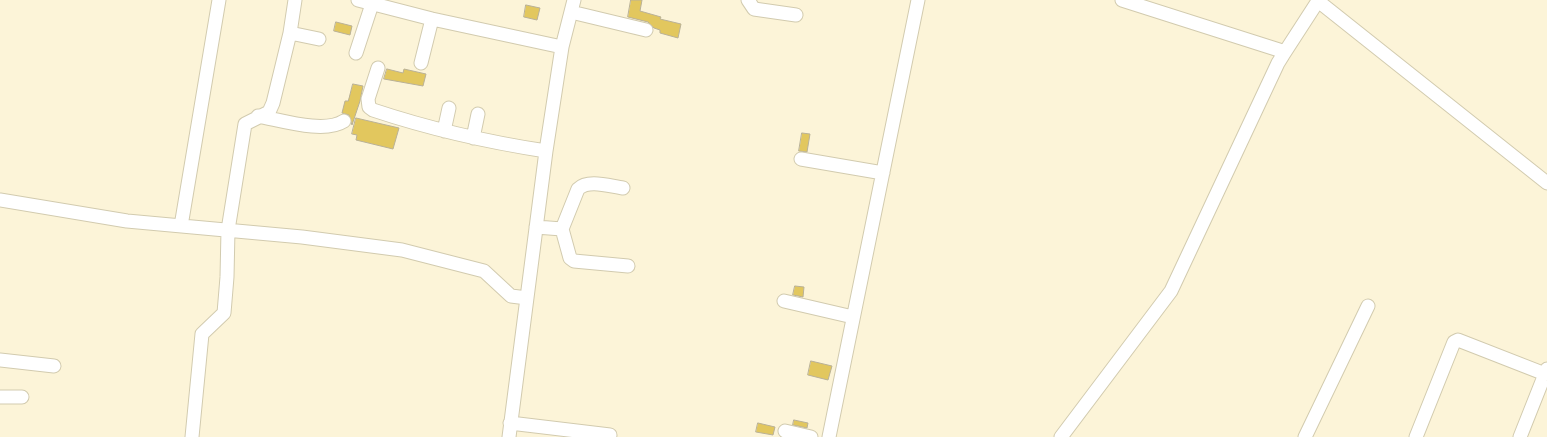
<!DOCTYPE html>
<style>
body{margin:0}
canvas{display:block;background:#fcf4d8}
</style>
<canvas width="1547" height="437"></canvas>
<script>
const g = document.querySelector('canvas').getContext('2d');
g.lineJoin = 'round';
function paint(path, color) { g.fillStyle = color; g.fill(path, 'evenodd'); }
function stroke(path, color, width, dash) { g.strokeStyle = color; g.lineWidth = width; g.lineCap = dash ? 'butt' : 'round'; g.setLineDash(dash || []); g.stroke(path); }
const building = new Path2D(`
 M 631,0 L 642,0 L 640,11 L 661,17 L 660,19 L 681,24 L 678,38 L 660,33 L 660,30 L 654,28 L 648,22 L 628,17 Z
 M 526,5 L 540,8 L 537,20 L 524,17 Z
 M 336,22 L 352,26 L 350,35 L 334,31 Z
 M 387,69 L 403,73 L 404,69 L 426,74 L 423,86 L 384,79 Z
 M 353,84 L 363,86 L 360,101 L 352,125 L 349,115 L 342,113 L 345,101 L 348,101 Z
 M 356,118 L 399,128 L 393,149 L 356,140 L 357,135 L 352,134 Z
 M 802,133 L 810,134 L 807,152 L 799,151 Z
 M 795,286 L 804,287 L 803,297 L 793,295 Z
 M 811,361 L 832,366 L 828,380 L 808,375 Z
 M 794,420 L 808,423 L 807,428 L 793,425 Z
 M 758,423 L 775,427 L 773,435 L 756,432 Z`);
const minor = new Path2D(`
 M 358,0 L 432,19 L 562,47
 M 748,0 L 754,9 L 796,15
 M 571,12 L 646,30
 M 290,33 L 319,39
 M 356,53 L 372,4
 M 1283,55 L 1318,1 L 1547,183
 M 421,63 L 432,19
 M 378,68 L 368,99 L 369,107 L 373,110 C 430,129 487,142 546,151
 M 258,116 C 281,120 324,134 344,121
 M 444,131 L 449,108
 M 473,138 L 478,114
 M 801,159 L 883,173
 M 0,200 L 127,221 L 302,237 L 402,250 L 484,271 L 511,296 L 527,298
 M 181,226 L 219,0
 M 536,227 L 562,229 L 570,258 L 574,261 L 628,266
 M 562,229 L 578,189 C 588,179 609,186 623,188
 M 784,301 L 853,317
 M 0,360 L 54,366
 M 0,397 L 22,397
 M 510,423 L 610,435
 M 785,431 L 811,437
 M 192,437 L 202,334 L 224,313 L 227,277 L 228,230 L 245,124 L 269,112 L 273,103 L 290,33 L 295,0
 M 509,437 L 546,151 L 562,47 L 574,0
 M 829,437 L 918,0
 M 1061,437 L 1171,291 L 1278,63 L 1283,55 L 1279,50 L 1122,0
 M 1305,437 L 1368,306
 M 1416,437 L 1454,342 L 1458,340 L 1545,374
 M 1520,437 L 1547,369`);
paint(building, '#e2c75e');
stroke(building, '#b9b197', 1);
stroke(minor, '#d2cbaf', 15);
stroke(minor, '#fff', 13);
</script>
